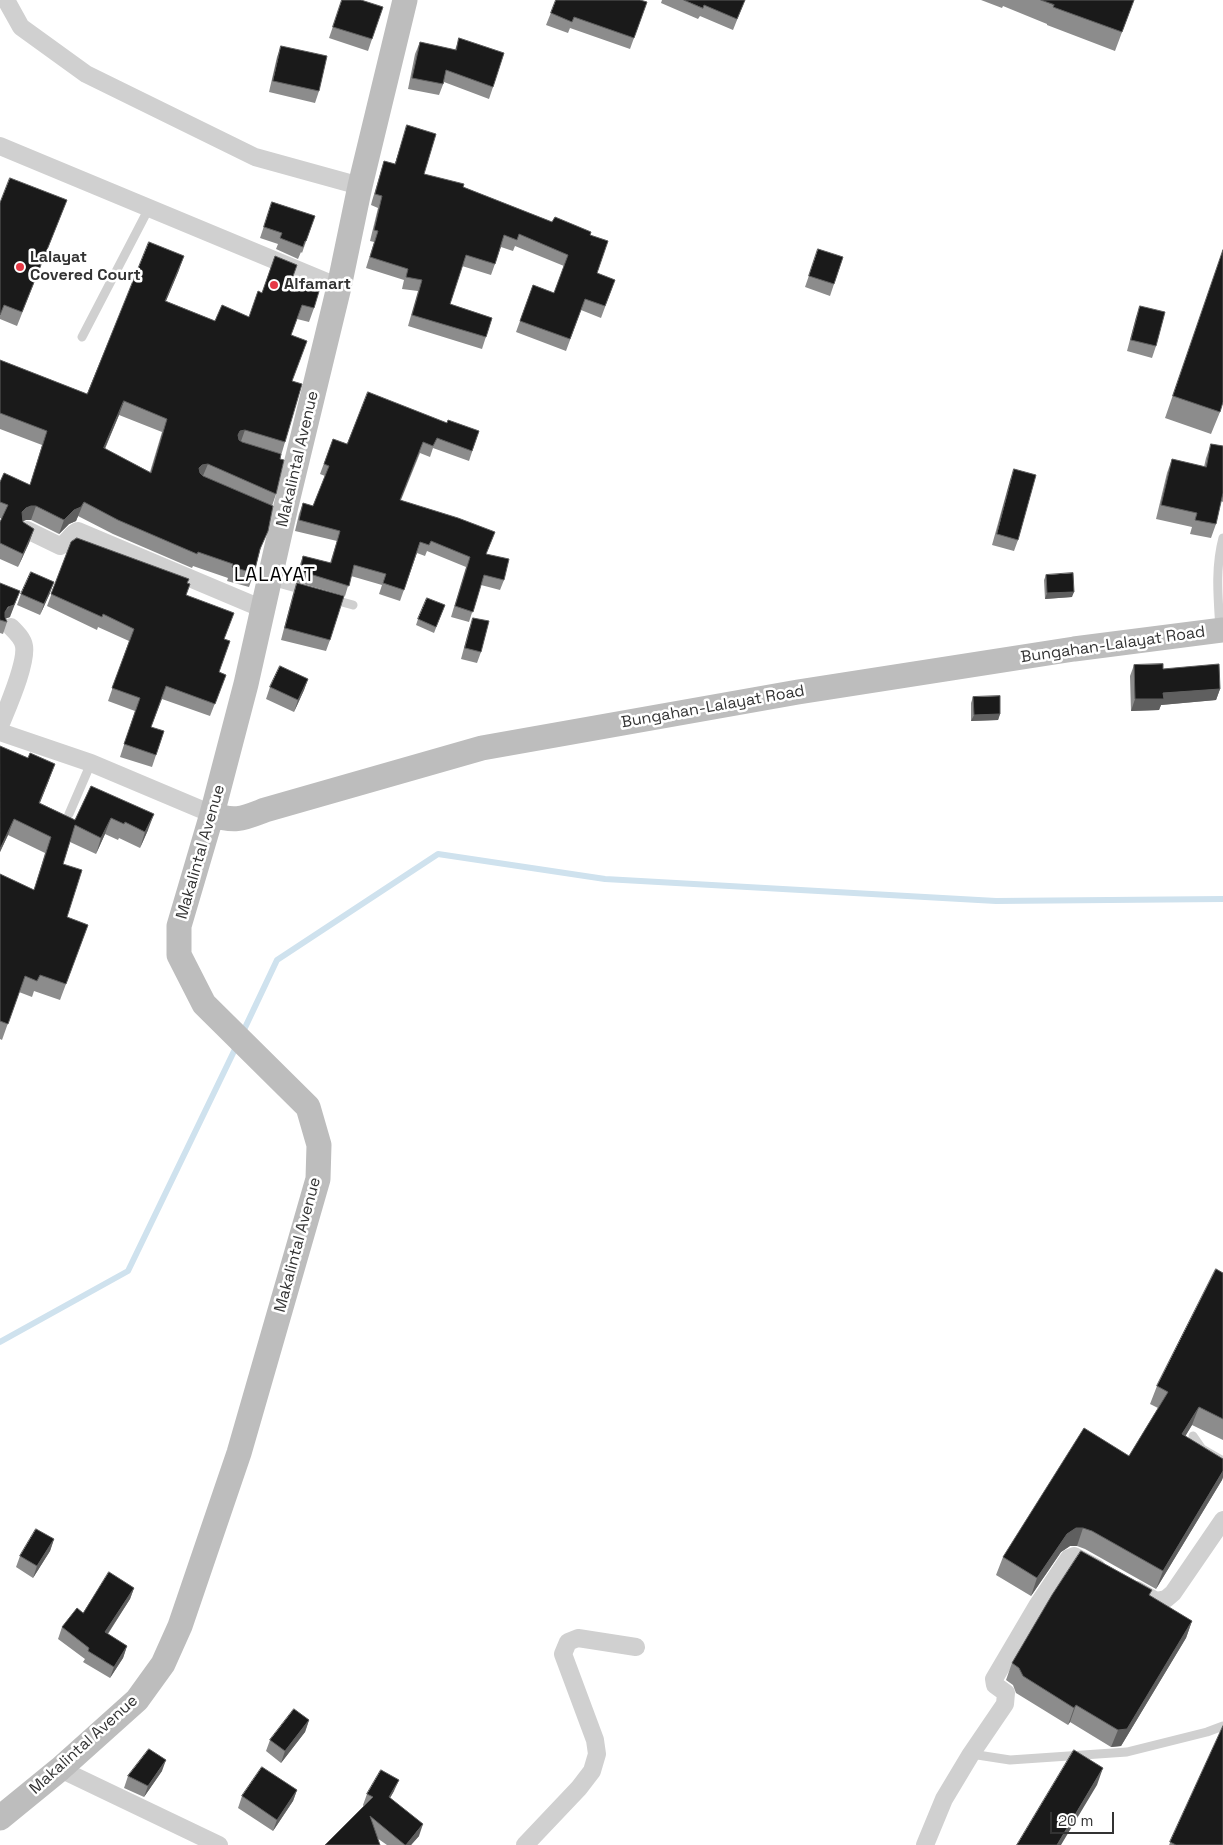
<!DOCTYPE html>
<style>
body{margin:0}
#map{position:relative;width:1223px;height:1845px;overflow:hidden;background:#fff;font-family:"Space Grotesk",sans-serif}
canvas{display:block}
.scale{position:absolute;left:1050px;top:1812px;width:64px;height:22px;box-sizing:border-box;border:2px solid #333;border-top:0;padding-left:6px;font-size:15px;line-height:18px;white-space:nowrap;color:#333;-webkit-text-stroke:4px #fff;paint-order:stroke}
</style>
<div id="map">
<canvas width="1223" height="1845"></canvas>
<div class="scale">20 m</div>
</div>
<script>
const g = document.querySelector('canvas').getContext('2d');
g.lineJoin = 'round';
function stroke(path, color, width, dash) { g.strokeStyle = color; g.lineWidth = width; g.lineCap = dash ? 'butt' : 'round'; g.setLineDash(dash || []); g.stroke(path); }
function paint(path, color) { g.fillStyle = color; g.fill(path, 'evenodd'); }
function drawText(font, color, halo, rows, align = 'center') {
  g.font = font + ' "Space Grotesk",sans-serif'; g.lineWidth = 5; g.setLineDash([]); g.textBaseline = 'middle'; g.strokeStyle = halo; g.fillStyle = color; for (const [text, x, y, turn = 0] of rows) {
    g.save(); g.translate(x, y); g.rotate((+turn || 0) * Math.PI / 180); g.textAlign = isNaN(turn) ? turn : align; if (halo) g.strokeText(text, 0, 0); g.fillText(text, 0, 0); g.restore();
  }
}
const stream = new Path2D(`
 M 242,1034 L 277,960 L 438,854 L 605,879 L 996,901 L 1223,899
 M 0,1342 L 128,1271 L 237,1045`);
const lane = new Path2D(`
 M 82,337 L 149,208
 M 271,581 L 307,591
 M 331,599 L 353,605
 M 1220,629 C 1218,597 1215,568 1223,538
 M 69,814 L 91,763
 M 1193,1436 L 1202,1449 L 1223,1461
 M 971,1754 L 1010,1760 L 1127,1752 L 1207,1732 L 1223,1726`);
const street = new Path2D(`
 M 6,0 L 21,27 L 86,74 L 255,157 L 360,186
 M 0,146 L 339,287
 M 27,530 L 60,546 C 68,543 70,534 78,531 L 263,609
 M 0,726 C 7,708 27,664 24,646 C 23,639 16,632 11,627
 M 0,732 L 91,763 L 212,814
 M 1137,1590 L 1156,1601 L 1166,1599 L 1173,1593 L 1223,1520
 M 60,1769 L 219,1845
 M 525,1845 L 579,1788 L 592,1771 L 597,1754 L 595,1740 L 563,1654 L 568,1642 L 578,1638 L 636,1647
 M 925,1845 L 944,1799 L 971,1754 L 1005,1704 L 1006,1693 L 995,1685 L 994,1679 L 1037,1606 L 1069,1558 L 1074,1556 L 1097,1568`);
const secondary = new Path2D(`
 M 212,814 C 235,823 244,818 265,810 L 482,748 L 798,692 L 1074,649 L 1223,630
 M 0,1818 L 60,1769 L 137,1700 L 163,1664 L 180,1626 L 239,1453 L 318,1179 L 319,1145 L 308,1107 L 204,1004 L 179,955 L 179,926 L 212,814 L 246,684 L 286,506 L 339,287 L 360,186 L 405,0`);
const wall = new Path2D(`
 M 342,0 L 372,39 L 368,51 L 329,38 Z
 M 556,0 L 647,2 L 630,49 L 570,28 L 568,33 L 546,25 Z
 M 662,0 L 745,0 L 733,30 L 700,16 L 698,19 L 661,3 Z
 M 981,0 L 1134,0 L 1115,51 L 1047,25 L 1047,24 L 1003,6 L 1002,8 Z
 M 459,38 L 493,87 L 489,99 L 444,82 L 439,95 L 408,89 L 415,54 L 420,42 L 455,50 Z
 M 281,46 L 319,91 L 315,103 L 269,92 L 277,57 Z
 M 407,125 L 424,174 L 463,187 L 552,222 L 590,235 L 597,273 L 615,280 L 601,318 L 581,310 L 566,351 L 516,332 L 533,285 L 554,293 L 564,266 L 515,246 L 513,251 L 501,247 L 491,275 L 462,266 L 450,304 L 492,318 L 482,349 L 408,326 L 418,291 L 402,289 L 404,280 L 366,268 L 374,242 L 370,241 L 378,208 L 371,205 L 372,201 L 384,161 L 395,164 Z
 M 67,200 L 17,326 L 0,319 L 0,203 Z
 M 272,202 L 315,216 L 302,253 L 301,252 L 298,259 L 276,249 L 278,244 L 260,238 Z
 M 1223,250 L 1220,412 L 1211,434 L 1165,418 Z
 M 275,256 L 314,308 L 309,322 L 297,319 L 291,335 L 292,381 L 285,442 L 280,459 L 276,494 L 272,506 L 254,573 L 249,587 L 227,581 L 228,578 L 193,566 L 192,568 L 113,534 L 78,516 L 76,521 L 69,524 L 59,534 L 31,520 L 26,520 L 23,521 L 23,522 L 34,529 L 29,543 L 18,567 L 0,559 L 0,522 L 2,519 L 0,518 L 0,482 L 30,485 L 42,445 L 0,429 L 0,360 L 87,394 L 179,270 L 166,301 L 215,321 L 249,317 L 262,293 ZM 119,415 L 162,432 L 150,472 L 105,449 Z
 M 814,261 L 834,284 L 830,296 L 805,287 Z
 M 1140,306 L 1156,346 L 1152,358 L 1127,351 L 1136,317 Z
 M 447,423 L 479,431 L 469,461 L 433,448 L 430,457 L 420,453 L 401,500 L 486,554 L 504,580 L 500,590 L 481,585 L 469,622 L 451,617 L 466,567 L 427,551 L 425,556 L 417,553 L 400,601 L 379,594 L 382,585 L 351,576 L 345,596 L 296,582 L 299,567 L 303,556 L 330,563 L 337,541 L 295,531 L 299,514 L 303,503 L 313,506 L 325,476 L 320,474 L 333,439 L 347,444 Z
 M 1211,444 L 1223,446 L 1223,502 L 1221,501 L 1216,524 L 1211,538 L 1190,534 L 1192,527 L 1156,519 L 1167,473 L 1172,459 L 1204,467 L 1206,458 Z
 M 1014,469 L 1018,540 L 1014,551 L 992,545 L 1010,480 Z
 M 71,542 L 187,583 L 186,595 L 224,639 L 219,672 L 226,675 L 210,716 L 162,699 L 151,727 L 156,755 L 152,767 L 120,757 L 135,711 L 108,701 L 129,641 L 98,627 L 97,630 L 47,606 Z
 M 1046,575 L 1072,597 L 1045,599 L 1044,580 Z
 M 0,583 L 10,617 L 5,619 L 7,622 L 3,634 L 0,633 Z
 M 297,583 L 330,640 L 326,651 L 281,640 L 293,594 Z
 M 50,593 L 40,615 L 17,605 L 21,594 Z
 M 445,605 L 434,633 L 416,625 L 418,619 Z
 M 473,618 L 481,652 L 477,663 L 461,659 L 469,629 Z
 M 1134,665 L 1163,669 L 1220,689 L 1216,700 L 1161,705 L 1159,710 L 1131,711 L 1130,676 Z
 M 308,679 L 304,690 L 294,712 L 266,699 L 270,687 Z
 M 973,697 L 1000,714 L 998,720 L 971,721 L 971,703 Z
 M 0,746 L 49,780 L 40,803 L 75,820 L 91,786 L 148,830 L 140,848 L 119,838 L 118,840 L 105,834 L 96,854 L 70,842 L 63,864 L 67,917 L 88,925 L 60,1000 L 34,991 L 32,997 L 19,992 L 2,1040 L 0,1039 L 0,874 L 34,890 L 45,853 L 8,835 L 0,852 Z
 M 1223,1273 L 1223,1440 L 1192,1425 L 1185,1436 L 1223,1459 L 1223,1477 L 1222,1480 L 1156,1589 L 1085,1549 L 1077,1546 L 1070,1546 L 1061,1552 L 1031,1596 L 996,1575 L 1003,1557 L 1129,1456 L 1158,1408 L 1150,1404 L 1157,1386 Z
 M 54,1539 L 50,1551 L 33,1578 L 16,1567 L 20,1556 Z
 M 134,1588 L 130,1599 L 108,1634 L 127,1646 L 123,1658 L 110,1678 L 83,1662 L 85,1659 L 58,1639 L 62,1627 L 83,1613 Z
 M 1150,1596 L 1192,1621 L 1186,1638 L 1121,1746 L 1111,1747 L 1070,1722 L 1068,1725 L 1016,1693 L 1013,1685 L 1006,1680 L 1012,1663 Z
 M 309,1720 L 305,1732 L 281,1763 L 266,1751 L 270,1740 Z
 M 1223,1726 L 1223,1845 L 1169,1845 Z
 M 162,1771 L 144,1797 L 124,1788 L 128,1776 Z
 M 297,1790 L 293,1801 L 273,1831 L 238,1808 L 242,1796 Z
 M 394,1791 L 390,1798 L 419,1836 L 411,1845 L 387,1845 L 377,1838 L 363,1805 L 367,1794 Z`);
const shadedWall = new Path2D(`
 M 184,256 L 179,270 L 160,315 L 165,301 Z
 M 124,401 L 119,415 L 99,462 L 104,448 Z
 M 245,430 L 240,444 L 238,435 L 240,431 Z
 M 208,464 L 202,478 L 197,479 L 199,468 L 202,465 Z
 M 84,502 L 76,521 L 69,524 L 59,534 L 64,520 L 74,510 Z
 M 31,506 L 36,506 L 31,520 L 26,520 L 21,522 L 22,512 L 26,508 Z
 M 34,529 L 29,543 L 18,567 L 23,554 Z
 M 54,582 L 50,593 L 40,615 L 44,604 Z
 M 20,591 L 10,617 L 4,619 L 5,612 Z
 M 1074,592 L 1072,597 L 1045,599 L 1047,593 Z
 M 308,679 L 304,690 L 294,712 L 298,700 Z
 M 1220,689 L 1216,700 L 1161,705 L 1159,710 L 1131,711 L 1135,699 L 1163,693 Z
 M 1000,714 L 998,720 L 971,721 L 974,715 Z
 M 55,764 L 49,780 L 33,819 L 39,803 Z
 M 154,814 L 148,830 L 140,848 L 145,832 Z
 M 111,818 L 105,834 L 96,854 L 101,838 Z
 M 14,819 L 8,835 L 0,852 L 0,849 Z
 M 1199,1407 L 1192,1425 L 1176,1452 L 1182,1434 Z
 M 1223,1471 L 1223,1477 L 1222,1480 L 1156,1589 L 1163,1571 Z
 M 1076,1528 L 1083,1528 L 1077,1546 L 1070,1546 L 1061,1552 L 1031,1596 L 1037,1578 L 1067,1534 Z
 M 54,1539 L 50,1551 L 33,1578 L 37,1566 Z
 M 134,1588 L 130,1599 L 101,1644 L 105,1632 Z
 M 1192,1621 L 1186,1638 L 1121,1746 L 1111,1747 L 1118,1730 Z
 M 127,1646 L 123,1658 L 110,1678 L 114,1667 Z
 M 1076,1705 L 1070,1722 L 1068,1725 L 1074,1708 Z
 M 309,1720 L 305,1732 L 281,1763 L 285,1751 Z
 M 166,1760 L 162,1771 L 144,1797 L 148,1786 Z
 M 1103,1768 L 1097,1785 L 1061,1845 L 1057,1845 Z
 M 399,1780 L 394,1791 L 384,1808 L 389,1797 Z
 M 297,1790 L 293,1801 L 273,1831 L 277,1820 Z
 M 423,1824 L 419,1836 L 411,1845 L 406,1845 Z`);
const building = new Path2D(`
 M 342,0 L 361,0 L 383,7 L 372,39 L 333,27 Z
 M 556,0 L 640,0 L 647,2 L 634,38 L 574,17 L 572,22 L 551,13 Z
 M 684,0 L 745,0 L 737,19 L 704,5 L 703,8 Z
 M 1041,0 L 1134,0 L 1122,32 L 1053,7 L 1054,5 Z
 M 459,38 L 504,53 L 493,87 L 446,70 L 443,84 L 412,78 L 420,42 L 456,50 Z
 M 281,46 L 327,56 L 319,91 L 273,81 Z
 M 407,125 L 436,134 L 424,174 L 464,184 L 463,187 L 552,222 L 555,217 L 591,232 L 590,235 L 608,241 L 597,273 L 615,280 L 605,306 L 585,299 L 570,339 L 520,321 L 533,285 L 554,293 L 568,255 L 519,234 L 517,240 L 504,235 L 495,264 L 466,255 L 450,304 L 492,318 L 486,337 L 412,315 L 422,280 L 406,277 L 408,269 L 370,257 L 378,231 L 374,230 L 382,196 L 375,194 L 376,190 L 384,161 L 395,164 Z
 M 10,178 L 67,200 L 22,312 L 4,305 L 0,315 L 0,203 Z
 M 272,202 L 315,216 L 306,241 L 305,241 L 303,247 L 280,238 L 282,233 L 264,227 Z
 M 149,242 L 184,256 L 165,301 L 215,321 L 222,305 L 249,317 L 258,291 L 262,293 L 275,256 L 297,265 L 292,279 L 320,288 L 314,308 L 302,305 L 291,335 L 307,341 L 292,381 L 302,384 L 285,442 L 245,430 L 240,431 L 238,435 L 239,440 L 242,442 L 281,454 L 280,459 L 284,460 L 276,494 L 208,464 L 202,465 L 199,468 L 200,473 L 203,476 L 273,506 L 268,531 L 260,549 L 254,573 L 232,567 L 233,564 L 198,552 L 197,554 L 118,520 L 84,502 L 81,507 L 74,510 L 64,520 L 36,506 L 31,506 L 26,508 L 22,512 L 23,522 L 34,529 L 23,554 L 0,543 L 0,522 L 8,505 L 0,502 L 0,482 L 4,473 L 30,485 L 47,431 L 0,413 L 0,360 L 87,394 ZM 124,401 L 167,419 L 151,473 L 104,448 Z
 M 818,249 L 843,257 L 834,284 L 809,276 Z
 M 1223,250 L 1223,402 L 1220,412 L 1173,396 Z
 M 1140,306 L 1165,312 L 1156,346 L 1131,340 Z
 M 368,392 L 447,423 L 448,420 L 479,431 L 472,451 L 437,438 L 433,446 L 423,442 L 400,500 L 458,518 L 495,532 L 486,554 L 509,559 L 504,580 L 484,575 L 473,612 L 455,606 L 470,557 L 431,541 L 429,545 L 420,542 L 404,590 L 383,583 L 386,574 L 354,565 L 349,586 L 300,571 L 303,556 L 331,563 L 340,531 L 299,520 L 303,503 L 313,506 L 329,466 L 324,464 L 333,439 L 347,444 Z
 M 1211,444 L 1223,446 L 1223,493 L 1216,524 L 1195,520 L 1197,513 L 1161,505 L 1172,459 L 1206,467 Z
 M 1014,469 L 1036,475 L 1018,540 L 997,534 Z
 M 77,538 L 189,579 L 187,583 L 190,584 L 186,595 L 234,613 L 224,639 L 230,641 L 219,672 L 226,675 L 215,704 L 166,686 L 151,727 L 164,731 L 156,755 L 124,744 L 140,698 L 112,688 L 134,629 L 103,614 L 102,617 L 51,594 L 71,542 Z
 M 31,572 L 54,582 L 44,604 L 21,594 Z
 M 1073,573 L 1074,592 L 1047,593 L 1046,575 Z
 M 0,583 L 20,591 L 14,605 L 8,607 L 5,612 L 5,617 L 7,622 L 0,620 Z
 M 297,583 L 344,596 L 330,640 L 285,628 Z
 M 427,598 L 445,605 L 436,627 L 418,619 Z
 M 473,618 L 489,621 L 481,652 L 465,648 Z
 M 1163,664 L 1163,669 L 1219,664 L 1220,689 L 1163,693 L 1164,699 L 1135,699 L 1134,665 Z
 M 280,666 L 308,679 L 298,700 L 270,687 Z
 M 1000,696 L 1000,714 L 974,715 L 973,697 Z
 M 0,746 L 28,758 L 30,753 L 55,764 L 39,803 L 75,820 L 91,786 L 154,814 L 145,832 L 125,822 L 124,824 L 111,818 L 101,838 L 75,825 L 63,864 L 82,870 L 67,917 L 88,925 L 66,984 L 40,975 L 37,981 L 25,976 L 8,1024 L 0,1021 L 0,874 L 34,890 L 51,837 L 14,819 L 0,849 Z
 M 1216,1269 L 1223,1273 L 1223,1419 L 1199,1407 L 1182,1434 L 1223,1459 L 1223,1471 L 1163,1571 L 1092,1531 L 1083,1528 L 1076,1528 L 1067,1534 L 1037,1578 L 1003,1557 L 1084,1428 L 1129,1456 L 1168,1392 L 1157,1386 Z
 M 36,1529 L 54,1539 L 37,1566 L 20,1556 Z
 M 1081,1551 L 1152,1590 L 1149,1595 L 1192,1621 L 1127,1729 L 1118,1730 L 1076,1705 L 1074,1708 L 1023,1676 L 1019,1668 L 1012,1663 L 1052,1595 Z
 M 109,1572 L 134,1588 L 105,1632 L 127,1646 L 114,1667 L 88,1651 L 89,1648 L 62,1627 L 77,1608 L 83,1613 Z
 M 294,1709 L 309,1720 L 285,1751 L 270,1740 Z
 M 1223,1726 L 1223,1845 L 1176,1845 L 1170,1842 Z
 M 149,1749 L 166,1760 L 148,1786 L 128,1776 Z
 M 1074,1750 L 1103,1768 L 1057,1845 L 1017,1845 Z
 M 262,1767 L 297,1790 L 277,1820 L 242,1796 Z
 M 381,1770 L 399,1780 L 389,1797 L 423,1824 L 406,1845 L 405,1845 L 370,1816 L 380,1845 L 325,1845 L 373,1797 L 367,1794 Z`);
const markers = [
 [20,267,5,"#e63946"],
 [274,285,5,"#e63946"]
];
const poiNames = [
 ["Lalayat",30,258],
 ["Covered Court",30,276],
 ["Alfamart",284,285]
];
const streetNames = [
 ["Makalintal Avenue",298,459,-77],
 ["Bungahan-Lalayat Road",1113,645,-8],
 ["Bungahan-Lalayat Road",713,707,-10],
 ["Makalintal Avenue",201,852,-74],
 ["Makalintal Avenue",298,1245,-75],
 ["Makalintal Avenue",84,1745,-42]
];
const quarterNames = [
 ["LALAYAT",275,576]
];
stroke(stream, '#cfe2ee', 6);
stroke(lane, '#d0d0d0', 9);
stroke(street, '#d0d0d0', 18);
stroke(secondary, '#bdbdbd', 25);
paint(wall, '#8c8c8c');
paint(shadedWall, '#5f5f5f');
paint(building, '#1a1a1a');
stroke(building, '#5f5f5f', 1);
for (const [x, y, r, color] of markers) { const dot = new Path2D(); dot.arc(x, y, r, 0, 2 * Math.PI); g.fillStyle = color; g.fill(dot); stroke(dot, '#fff', 2); }
drawText('bold 16px', '#333', '#fff', poiNames, 'left');
drawText('16px', '#333', '#fff', streetNames);
g.letterSpacing = '1px';
drawText('19px', '#000', '#fff', quarterNames);
g.letterSpacing = '0px';
</script>
